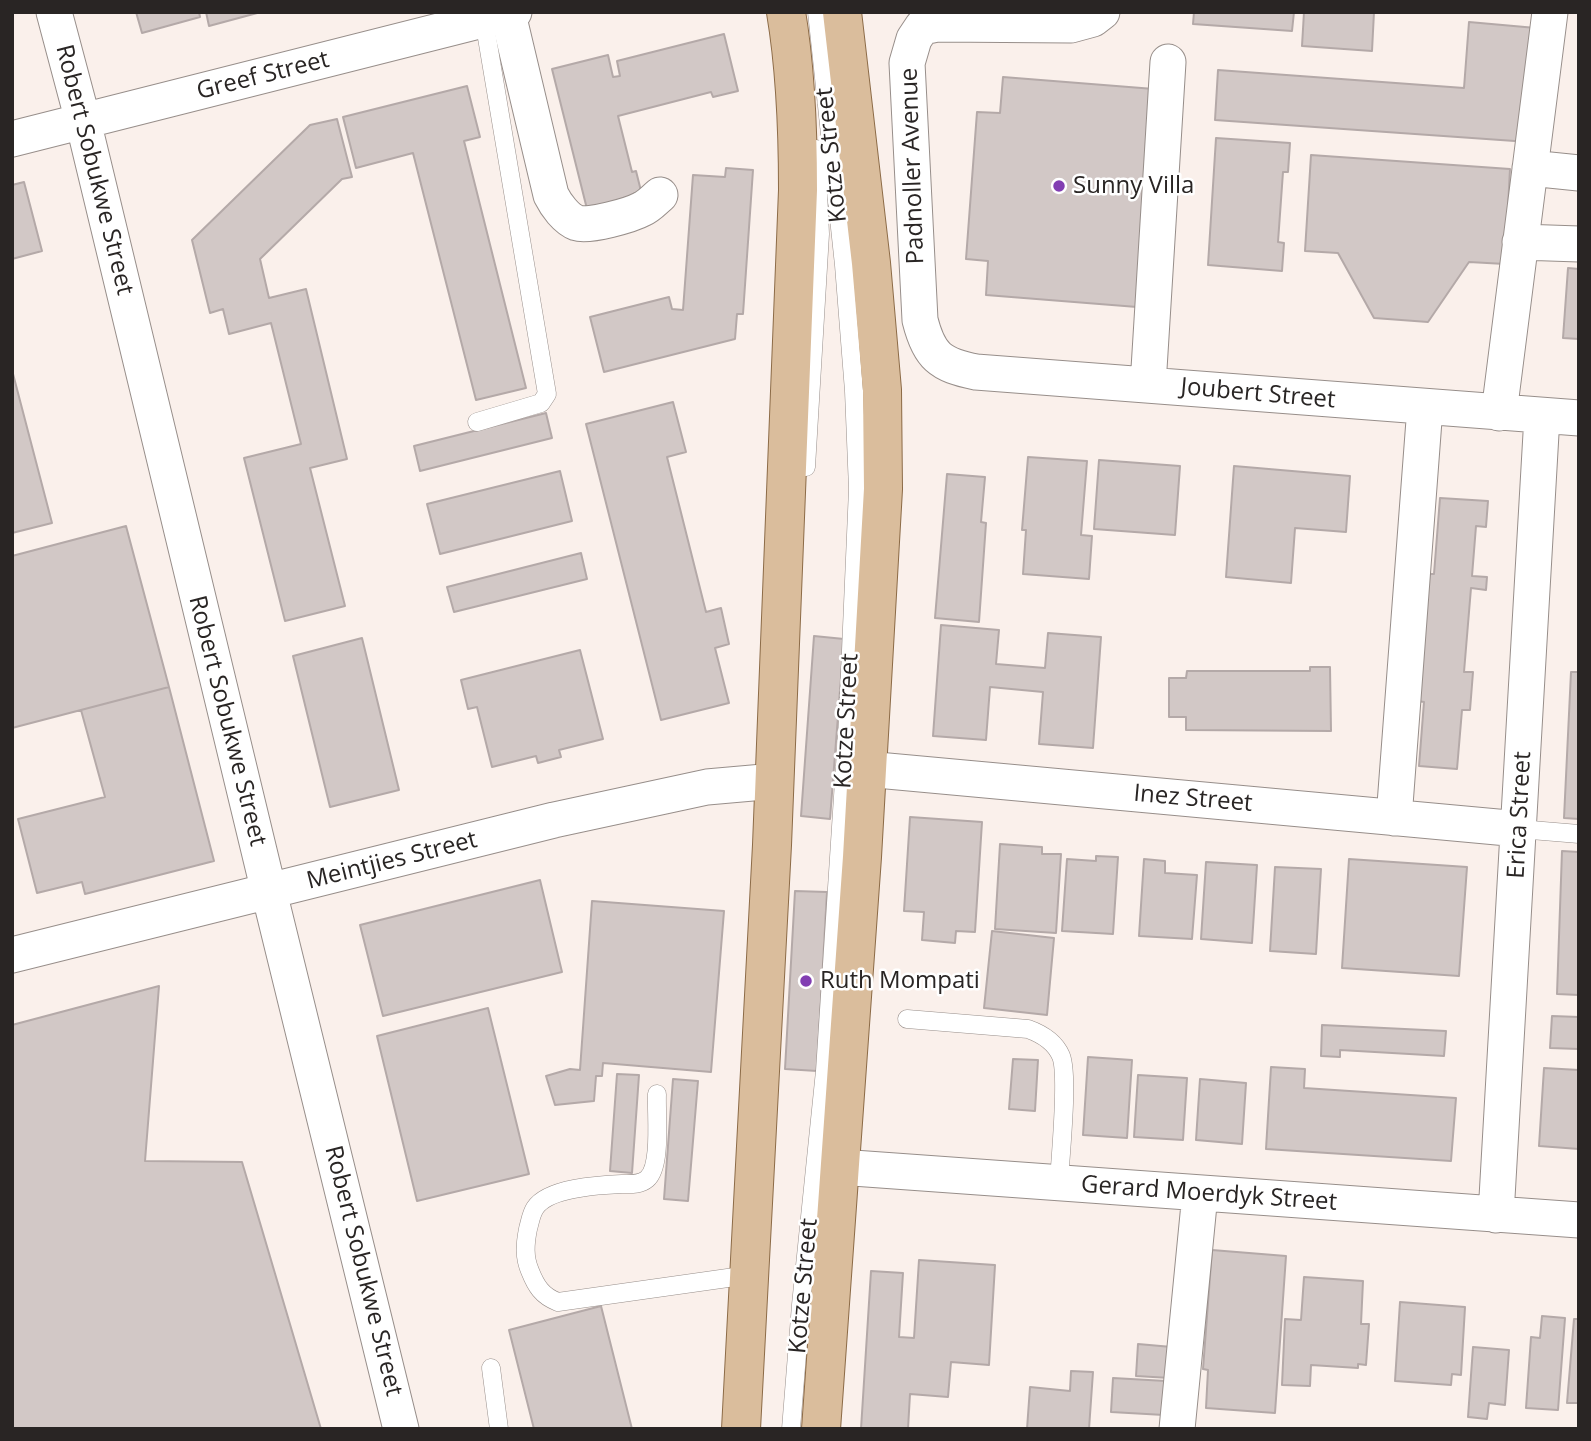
<!DOCTYPE html>
<style>
body{margin:0}
#map{position:relative;width:1591px;height:1441px;overflow:hidden;background:#faf0eb;font-family:"Open Sans",sans-serif}
canvas{display:block}
.frame{position:absolute;inset:0;border:14px solid #292524;pointer-events:none}
</style>
<div id="map">
<canvas width="1591" height="1441"></canvas>
<div class="frame"></div>
</div>
<script>
const g = document.querySelector('canvas').getContext('2d');
g.lineJoin = 'round';
function paint(path, color) { g.fillStyle = color; g.fill(path, 'evenodd'); }
function stroke(path, color, width, dash) { g.strokeStyle = color; g.lineWidth = width; g.lineCap = dash ? 'butt' : 'round'; g.setLineDash(dash || []); g.stroke(path); }
function drawText(font, color, halo, rows, align = 'center') {
  g.font = font + ' "Open Sans",sans-serif'; g.lineWidth = 5; g.setLineDash([]); g.textBaseline = 'middle'; g.strokeStyle = halo; g.fillStyle = color; for (const [text, x, y, turn = 0] of rows) {
    g.save(); g.translate(x, y); g.rotate((+turn || 0) * Math.PI / 180); g.textAlign = isNaN(turn) ? turn : align; if (halo) g.strokeText(text, 0, 0); g.fillText(text, 0, 0); g.restore();
  }
}
const building = new Path2D(`
 M 136,12 L 199,12 L 200,17 L 142,33 Z
 M 206,12 L 261,12 L 209,26 Z
 M 1194,12 L 1294,12 L 1292,31 L 1193,24 Z
 M 1304,12 L 1374,12 L 1372,51 L 1302,46 Z
 M 1469,22 L 1536,28 L 1529,142 L 1215,120 L 1218,70 L 1464,88 Z
 M 724,34 L 738,91 L 713,97 L 711,92 L 618,116 L 632,172 L 636,171 L 642,195 L 587,209 L 552,69 L 608,55 L 613,77 L 620,76 L 617,61 Z
 M 1003,77 L 1154,89 L 1137,307 L 986,295 L 988,261 L 966,259 L 977,112 L 1000,113 Z
 M 467,86 L 480,137 L 464,141 L 526,388 L 476,400 L 413,153 L 356,168 L 343,117 Z
 M 337,119 L 352,177 L 342,179 L 260,259 L 269,298 L 306,289 L 347,459 L 310,468 L 345,606 L 285,621 L 244,458 L 301,444 L 271,323 L 229,334 L 223,309 L 210,313 L 192,240 L 310,125 Z
 M 1216,138 L 1290,143 L 1288,172 L 1283,172 L 1278,242 L 1284,243 L 1282,271 L 1208,265 Z
 M 1311,155 L 1510,169 L 1505,264 L 1469,262 L 1428,322 L 1374,318 L 1338,253 L 1305,251 Z
 M 726,168 L 753,170 L 743,314 L 737,314 L 735,339 L 604,372 L 590,317 L 669,297 L 672,309 L 683,310 L 693,175 L 725,177 Z
 M 24,182 L 42,251 L 12,259 L 12,185 Z
 M 1568,268 L 1579,269 L 1579,339 L 1563,338 Z
 M 12,370 L 52,523 L 12,533 Z
 M 673,402 L 686,452 L 667,457 L 706,612 L 721,608 L 729,644 L 715,648 L 729,703 L 661,720 L 586,424 Z
 M 546,413 L 552,438 L 420,471 L 414,446 Z
 M 1028,457 L 1087,461 L 1081,535 L 1092,536 L 1089,579 L 1023,574 L 1026,530 L 1022,530 Z
 M 1099,460 L 1180,466 L 1175,535 L 1094,529 Z
 M 1234,466 L 1350,476 L 1346,532 L 1295,528 L 1291,583 L 1226,577 Z
 M 560,471 L 572,521 L 440,554 L 427,504 Z
 M 947,474 L 985,477 L 981,522 L 986,523 L 979,622 L 935,618 Z
 M 1440,498 L 1488,501 L 1486,527 L 1476,526 L 1472,576 L 1487,577 L 1486,590 L 1471,588 L 1464,672 L 1473,672 L 1470,710 L 1462,710 L 1457,769 L 1419,766 L 1424,702 L 1417,701 L 1427,574 L 1434,574 Z
 M 126,526 L 169,687 L 12,728 L 12,556 Z
 M 581,553 L 587,579 L 454,612 L 447,587 Z
 M 941,625 L 999,630 L 996,664 L 1045,668 L 1048,633 L 1101,637 L 1093,748 L 1039,744 L 1043,692 L 990,687 L 986,740 L 933,736 Z
 M 814,636 L 844,639 L 830,819 L 801,816 Z
 M 362,638 L 399,790 L 330,807 L 293,656 Z
 M 580,650 L 603,739 L 559,750 L 561,757 L 538,763 L 536,756 L 492,767 L 477,707 L 468,709 L 461,680 Z
 M 1310,667 L 1330,667 L 1331,731 L 1186,730 L 1186,717 L 1169,717 L 1169,678 L 1186,678 L 1187,671 L 1310,671 Z
 M 1571,672 L 1579,672 L 1579,819 L 1564,818 Z
 M 169,687 L 214,861 L 85,894 L 82,882 L 37,893 L 18,819 L 105,797 L 81,710 Z
 M 910,817 L 982,822 L 975,932 L 956,931 L 955,943 L 922,940 L 924,912 L 904,911 Z
 M 1000,844 L 1042,847 L 1042,854 L 1061,854 L 1056,933 L 995,929 Z
 M 1562,851 L 1579,852 L 1579,995 L 1557,994 Z
 M 1096,856 L 1118,857 L 1113,934 L 1062,931 L 1067,859 L 1096,861 Z
 M 1144,859 L 1165,861 L 1165,873 L 1197,875 L 1192,939 L 1139,936 Z
 M 1349,859 L 1467,867 L 1459,976 L 1342,968 Z
 M 1206,862 L 1257,865 L 1252,943 L 1201,939 Z
 M 1275,867 L 1321,869 L 1316,954 L 1270,951 Z
 M 540,880 L 562,972 L 383,1016 L 360,925 Z
 M 795,891 L 827,892 L 817,1071 L 785,1069 Z
 M 592,901 L 724,911 L 711,1072 L 603,1063 L 602,1076 L 596,1076 L 594,1101 L 555,1105 L 546,1076 L 570,1069 L 580,1070 Z
 M 992,931 L 1054,938 L 1047,1015 L 984,1008 Z
 M 159,986 L 145,1161 L 242,1162 L 321,1429 L 12,1429 L 12,1025 Z
 M 488,1008 L 529,1174 L 417,1201 L 377,1036 Z
 M 1552,1016 L 1579,1017 L 1579,1049 L 1550,1048 Z
 M 1322,1025 L 1446,1031 L 1444,1056 L 1340,1050 L 1340,1057 L 1321,1056 Z
 M 1088,1057 L 1132,1060 L 1127,1138 L 1083,1135 Z
 M 1013,1059 L 1038,1060 L 1035,1111 L 1009,1109 Z
 M 1271,1067 L 1305,1069 L 1304,1088 L 1456,1098 L 1451,1161 L 1266,1149 Z
 M 1544,1068 L 1579,1070 L 1579,1149 L 1539,1146 Z
 M 617,1074 L 639,1075 L 632,1173 L 610,1171 Z
 M 1138,1075 L 1187,1078 L 1183,1140 L 1134,1137 Z
 M 673,1079 L 698,1081 L 688,1201 L 664,1199 Z
 M 1200,1079 L 1246,1083 L 1242,1144 L 1196,1140 Z
 M 1212,1250 L 1286,1256 L 1275,1413 L 1206,1408 L 1208,1370 L 1203,1369 Z
 M 919,1260 L 995,1265 L 989,1365 L 951,1362 L 948,1397 L 910,1394 L 908,1429 L 861,1429 L 871,1271 L 903,1273 L 899,1337 L 914,1338 Z
 M 1304,1277 L 1363,1281 L 1361,1324 L 1369,1324 L 1366,1365 L 1358,1364 L 1358,1368 L 1311,1365 L 1310,1386 L 1282,1385 L 1285,1319 L 1301,1320 Z
 M 1400,1302 L 1465,1307 L 1461,1375 L 1452,1374 L 1451,1385 L 1395,1381 Z
 M 601,1306 L 632,1429 L 534,1429 L 509,1330 Z
 M 1542,1316 L 1565,1318 L 1558,1410 L 1526,1408 L 1531,1337 L 1540,1338 Z
 M 1574,1319 L 1579,1319 L 1579,1403 L 1567,1403 Z
 M 1138,1344 L 1172,1347 L 1170,1378 L 1136,1376 Z
 M 1473,1347 L 1509,1350 L 1505,1405 L 1489,1403 L 1487,1419 L 1468,1417 Z
 M 1071,1371 L 1093,1372 L 1089,1429 L 1027,1429 L 1030,1387 L 1070,1391 Z
 M 1113,1378 L 1166,1381 L 1164,1415 L 1111,1412 Z`);
const service = new Path2D(`
 M 477,422 L 541,403 L 547,394 L 484,20
 M 806,467 L 820,234 L 816,149
 M 1519,829 L 1579,834
 M 907,1019 L 1028,1029 C 1042,1034 1055,1042 1061,1056 C 1069,1076 1060,1158 1059,1183
 M 657,1094 C 656,1114 662,1166 647,1179 C 640,1185 630,1184 622,1184 C 599,1185 548,1188 535,1208 C 531,1214 530,1222 528,1229 C 525,1244 524,1257 530,1271 C 536,1286 542,1296 558,1302 L 749,1275
 M 491,1368 L 499,1429
 M 791,1429 L 801,1305 L 825,1071 L 848,720 L 858,489 L 854,391 L 844,265 L 817,12`);
const minor = new Path2D(`
 M 54,12 L 83,121 L 269,892 L 401,1429
 M 1102,12 L 1093,19 L 1071,25 L 937,24 L 922,27 L 914,39 L 907,63 L 920,320 C 929,356 940,365 976,372 L 1579,418
 M 508,14 L 551,195 C 556,205 566,219 577,223 C 589,227 631,215 642,209 C 649,206 654,200 660,195
 M 12,139 L 514,12
 M 1530,168 L 1579,173
 M 1520,242 L 1579,244
 M 1148,385 L 1168,62
 M 1499,413 L 1550,12
 M 866,769 L 1519,829
 M 1394,818 L 1425,407
 M 12,955 L 554,820 L 707,787 L 775,781
 M 839,1167 L 1579,1220
 M 1496,1215 L 1542,416
 M 1177,1429 L 1200,1194`);
const primary = new Path2D(`
 M 741,1429 L 772,845 L 798,190 C 798,131 796,71 786,12
 M 821,1429 L 862,857 L 883,489 L 882,390 L 871,263 L 842,12`);
const markers = [
 [1059,186,7,"#823eb2"],
 [806,981,7,"#823eb2"]
];
const streetNames = [
 ["Greef Street",263,76,-14],
 ["Kotze Street",832,155,-96],
 ["Padnoller Avenue",913,166,-92],
 ["Robert Sobukwe Street",94,170,76],
 ["Joubert Street",1258,394,5],
 ["Robert Sobukwe Street",227,721,76],
 ["Kotze Street",847,721,-87],
 ["Inez Street",1193,799,5],
 ["Erica Street",1520,815,-87],
 ["Meintjies Street",392,861,-14],
 ["Gerard Moerdyk Street",1209,1194,4],
 ["Robert Sobukwe Street",363,1271,76],
 ["Kotze Street",804,1286,-85]
];
const poiNames = [
 ["Sunny Villa",1073,186],
 ["Ruth Mompati",820,981]
];
paint(building, '#d2c8c6');
stroke(building, '#b4a9a8', 2);
stroke(service, '#978e8a', 19);
stroke(minor, '#978e8a', 37);
stroke(primary, '#8c6b47', 40);
stroke(service, '#fff', 18);
stroke(minor, '#fff', 35);
stroke(primary, '#dabd9c', 38);
for (const [x, y, r, color] of markers) { const dot = new Path2D(); dot.arc(x, y, r, 0, 2 * Math.PI); g.fillStyle = color; g.fill(dot); stroke(dot, '#fff', 2.5); }
drawText('24px', '#292524', '#fff', streetNames);
drawText('24px', '#292524', '#fff', poiNames, 'left');
</script>
